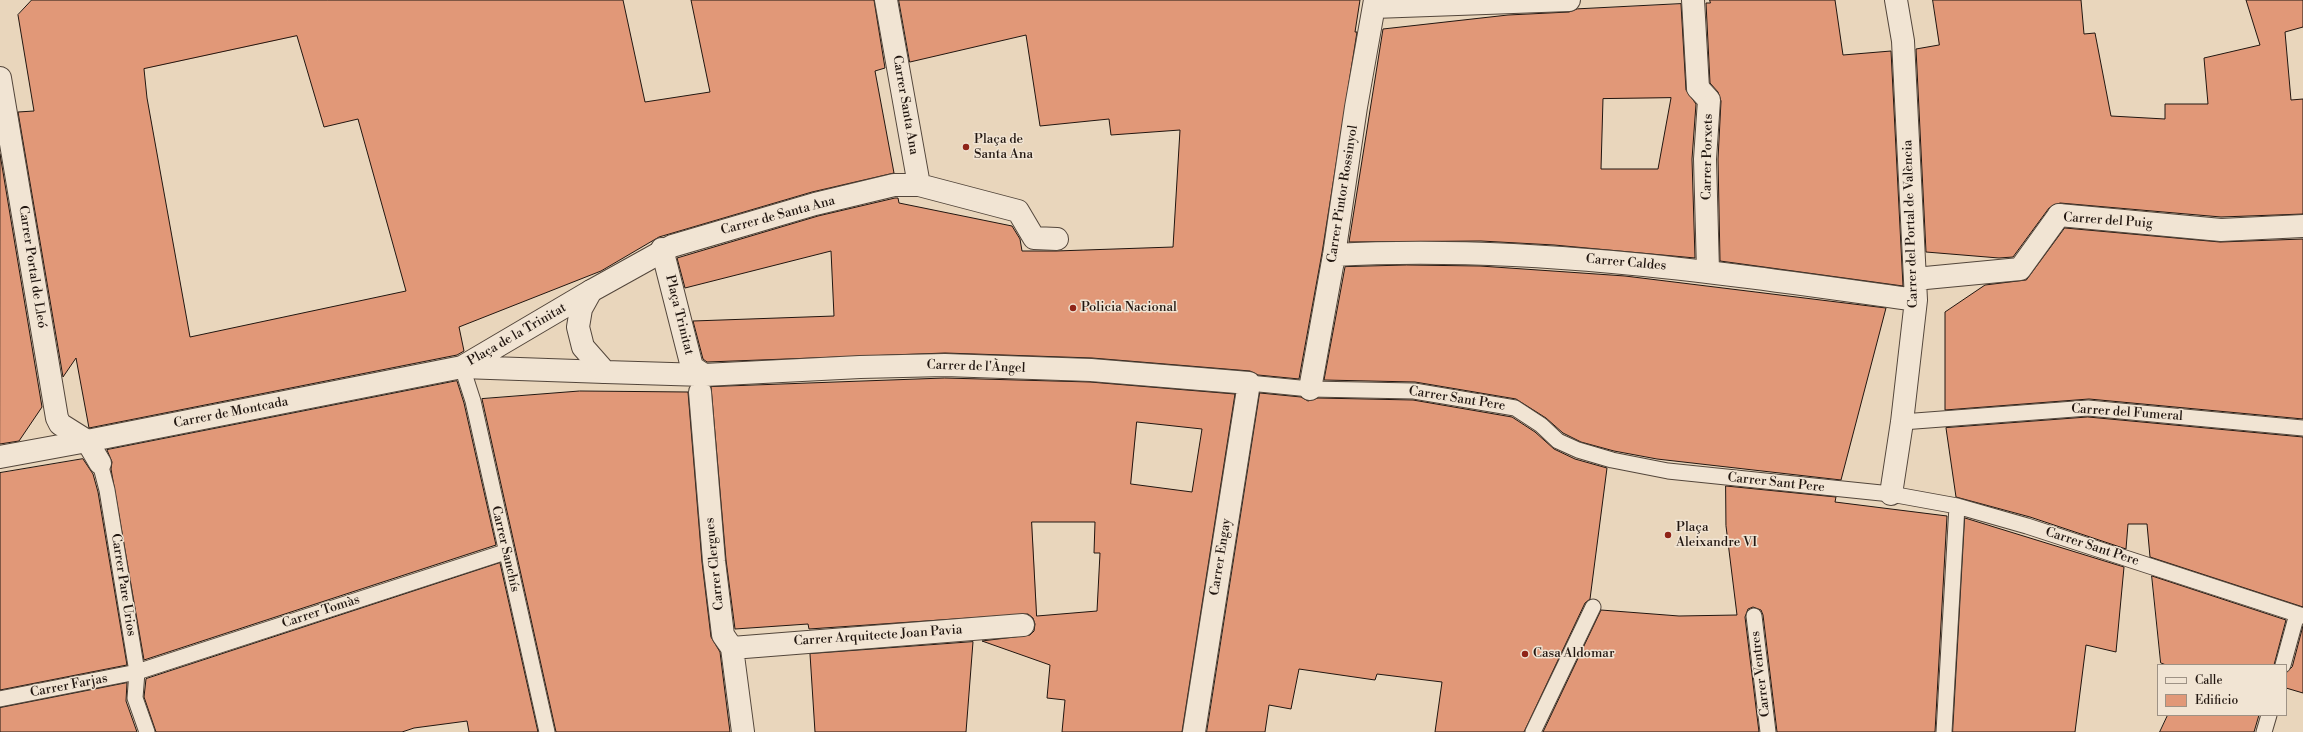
<!DOCTYPE html>
<meta charset="utf-8">
<style>
body{margin:0}
#map{position:relative;width:2303px;height:732px;overflow:hidden;background:#e9d6bc;font-family:"Libre Bodoni",serif}
canvas{display:block}
.legend{position:absolute;left:2157px;top:664px;width:130px;height:52px;box-sizing:border-box;background:#f1e4d3;border:1px solid #9e9285;margin:0;padding:5px 7px;list-style:none;font-size:12px;color:#211610}
.legend li{display:flex;align-items:center;gap:8px;height:20px}
.legend b{width:20px;border:1px solid #9e9285}
</style>
<div id="map">
<canvas width="2303" height="732"></canvas>
<ul class="legend">
<li><b style="height:5px;background:#f1e4d3"></b>Calle</li>
<li><b style="height:11px;background:#e19878"></b>Edificio</li>
</ul>
</div>
<script>
const g = document.querySelector('canvas').getContext('2d');
g.lineJoin = 'round';
function paint(path, color) { g.fillStyle = color; g.fill(path, 'evenodd'); }
function stroke(path, color, width, dash) { g.strokeStyle = color; g.lineWidth = width; g.lineCap = dash ? 'butt' : 'round'; g.setLineDash(dash || []); g.stroke(path); }
function drawText(font, color, halo, rows, align = 'center') {
  g.font = font + ' "Libre Bodoni",serif'; g.lineWidth = 3; g.setLineDash([]); g.textBaseline = 'middle'; g.strokeStyle = halo; g.fillStyle = color; for (const [text, x, y, turn = 0] of rows) {
    g.save(); g.translate(x, y); g.rotate((+turn || 0) * Math.PI / 180); g.textAlign = isNaN(turn) ? turn : align; if (halo) g.strokeText(text, 0, 0); g.fillText(text, 0, 0); g.restore();
  }
}
const building = new Path2D(`
 M 32,0 L 623,0 L 645,102 L 710,92 L 691,0 L 874,0 L 885,68 L 875,71 L 894,173 L 812,192 L 659,237 L 601,271 L 459,327 L 464,351 L 457,355 L 89,428 L 76,358 L 63,377 L 18,112 L 34,111 L 18,15 ZM 297,36 L 324,127 L 358,119 L 406,291 L 190,337 L 147,98 L 144,69 Z
 M 899,0 L 1360,0 L 1355,32 L 1357,32 L 1322,253 L 1299,379 L 1258,375 L 1250,371 L 1092,358 L 945,353 L 707,362 L 703,359 L 693,321 L 834,316 L 831,251 L 685,288 L 677,258 L 818,216 L 895,198 L 898,198 L 899,203 L 1012,226 L 1020,239 L 1022,251 L 1056,251 L 1173,247 L 1180,130 L 1111,135 L 1109,119 L 1040,126 L 1026,35 L 910,62 Z
 M 1710,0 L 1835,0 L 1843,55 L 1891,51 L 1903,286 L 1720,261 L 1718,159 L 1721,101 L 1718,92 L 1710,83 L 1706,3 L 1710,3 Z
 M 1933,0 L 2081,0 L 2084,34 L 2095,33 L 2111,116 L 2165,119 L 2165,104 L 2208,104 L 2204,58 L 2260,45 L 2246,0 L 2303,0 L 2303,27 L 2285,32 L 2291,100 L 2303,99 L 2303,214 L 2221,217 L 2060,203 L 2049,208 L 2013,257 L 1999,258 L 1926,252 L 1916,49 L 1939,45 Z
 M 1681,4 L 1686,90 L 1696,104 L 1692,159 L 1695,258 L 1554,245 L 1481,241 L 1349,242 L 1383,29 L 1508,15 L 1569,12 L 1577,9 ZM 1671,98 L 1658,169 L 1601,169 L 1603,99 Z
 M 0,154 L 42,407 L 19,441 L 0,444 Z
 M 2065,228 L 2220,242 L 2303,239 L 2303,419 L 2089,399 L 1945,410 L 1945,312 L 1985,285 L 2026,280 Z
 M 1407,265 L 1480,266 L 1625,276 L 1886,308 L 1841,480 L 1657,459 L 1614,451 L 1581,442 L 1563,433 L 1546,418 L 1516,399 L 1415,382 L 1324,380 L 1345,267 Z
 M 945,378 L 1090,382 L 1235,394 L 1182,732 L 1062,732 L 1065,700 L 1047,698 L 1050,665 L 982,641 L 1030,635 L 1034,631 L 1035,624 L 1033,618 L 1028,614 L 809,629 L 808,624 L 735,629 L 726,560 L 711,387 ZM 1137,422 L 1202,429 L 1192,492 L 1131,484 ZM 1032,522 L 1095,522 L 1094,553 L 1100,553 L 1097,611 L 1037,616 Z
 M 457,381 L 464,403 L 496,545 L 144,660 L 111,469 L 112,462 L 107,450 Z
 M 580,391 L 688,392 L 702,562 L 711,637 L 720,652 L 730,732 L 556,732 L 482,399 Z
 M 1260,393 L 1301,397 L 1308,401 L 1318,398 L 1413,400 L 1512,417 L 1535,432 L 1554,449 L 1575,459 L 1607,468 L 1590,599 L 1585,603 L 1524,732 L 1435,732 L 1442,682 L 1377,674 L 1375,680 L 1299,669 L 1291,709 L 1269,705 L 1265,732 L 1207,732 Z
 M 2088,417 L 2303,437 L 2303,607 L 2150,557 L 2147,524 L 2128,524 L 2126,549 L 2030,517 L 1956,497 L 1946,428 Z
 M 83,459 L 93,474 L 98,492 L 127,665 L 0,690 L 0,473 Z
 M 1726,486 L 1836,497 L 1835,502 L 1947,516 L 1935,732 L 1777,732 L 1763,615 L 1761,610 L 1753,607 L 1748,609 L 1745,617 L 1759,732 L 1543,732 L 1601,610 L 1679,616 L 1737,615 L 1726,526 Z
 M 1965,518 L 2124,567 L 2116,652 L 2086,645 L 2075,732 L 1953,732 Z
 M 500,563 L 538,732 L 469,732 L 467,721 L 414,728 L 402,732 L 156,732 L 144,697 L 146,679 Z
 M 2152,576 L 2286,620 L 2274,665 L 2166,665 L 2161,663 Z
 M 2303,626 L 2303,693 L 2286,688 L 2286,673 L 2292,667 Z
 M 973,642 L 966,732 L 815,732 L 810,654 Z
 M 127,683 L 126,701 L 137,732 L 0,732 L 0,708 Z
 M 2168,715 L 2259,715 L 2254,732 L 2160,732 Z`);
const service = new Path2D(`
 M 462,367 L 473,401 L 547,732
 M 1249,383 L 1310,389 L 1414,391 L 1515,408 L 1541,425 L 1558,441 L 1578,450 L 1612,460 L 1668,471 L 1891,494 L 1957,506 L 2027,526 L 2303,616
 M 1902,422 L 2088,408 L 2303,428
 M 100,463 L 107,490 L 137,672 L 135,698 L 147,732
 M 1754,616 L 1768,732
 M 2283,665 L 2297,614
 M 0,699 L 137,672 L 505,552
 M 1533,732 L 1593,607
 M 1944,732 L 1957,506
 M 2264,732 L 2269,715`);
const pedestrian = new Path2D(`
 M 1698,88 L 1709,100 L 1705,159 L 1708,271
 M 2059,215 L 2221,230 L 2303,226
 M 662,249 L 692,367 L 704,375
 M 462,367 L 591,291
 M 87,441 L 462,367 L 605,372`);
const minor = new Path2D(`
 M 886,0 L 919,185 L 894,185 L 815,204 L 672,246 L 591,291 L 581,309 L 578,327 L 583,347 L 605,372 L 704,375 L 860,367 L 945,365 L 1091,370 L 1249,383 L 1194,732
 M 1693,0 L 1698,88
 M 1374,7 L 1569,0
 M 0,78 L 57,418 L 60,424 L 87,441 L 100,463
 M 919,185 L 1018,211 L 1034,238 L 1057,239
 M 1334,255 C 1530,244 1723,273 1916,300
 M 1915,279 L 2020,269 L 2059,215
 M 1310,389 L 1334,255 L 1356,107 L 1375,0
 M 700,392 L 714,561 L 723,635 L 732,648 L 743,732
 M 0,457 L 87,441
 M 1891,494 L 1902,422 L 1916,300 L 1903,41 L 1896,0
 M 732,648 L 1023,625`);
const markers = [
 [966,147,4,"#8f2418"],
 [1073,308,4,"#8f2418"],
 [1668,535,4,"#8f2418"],
 [1525,654,4,"#8f2418"]
];
const streetNames = [
 ["Carrer Santa Ana",905,105,80],
 ["Carrer Porxets",1708,157,-89],
 ["Carrer Pintor Rossinyol",1343,194,-81],
 ["Carrer de Santa Ana",778,216,-15],
 ["Carrer del Puig",2108,221,4],
 ["Carrer del Portal de València",1911,224,-92],
 ["Carrer Caldes",1626,263,5],
 ["Carrer Portal de Lleó",32,267,81],
 ["Plaça Trinitat",679,315,76],
 ["Plaça de la Trinitat",517,335,-30],
 ["Carrer de l'Àngel",976,367,2],
 ["Carrer Sant Pere",1457,399,9],
 ["Carrer de Montcada",231,413,-11],
 ["Carrer del Fumeral",2127,413,4],
 ["Carrer Sant Pere",1776,483,6],
 ["Carrer Sant Pere",2092,547,18],
 ["Carrer Sanchís",505,549,77],
 ["Carrer Engay",1221,557,-81],
 ["Carrer Clergues",715,564,-96],
 ["Carrer Pare Urios",123,585,81],
 ["Carrer Tomàs",321,612,-18],
 ["Carrer Arquitecte Joan Pavia",878,636,-4],
 ["Carrer Ventres",1761,674,-97],
 ["Carrer Farjas",69,686,-11]
];
const poiNames = [
 ["Plaça de",974,140],
 ["Santa Ana",974,155],
 ["Policia Nacional",1081,308],
 ["Plaça",1676,528],
 ["Aleixandre VI",1676,543],
 ["Casa Aldomar",1533,654]
];
paint(building, '#e19878');
stroke(building, '#211610', 1);
stroke(service, '#53463b', 17);
stroke(pedestrian, '#53463b', 24);
stroke(minor, '#53463b', 24);
stroke(service, '#f1e4d3', 15);
stroke(pedestrian, '#f1e4d3', 22);
stroke(minor, '#f1e4d3', 22);
for (const [x, y, r, color] of markers) { const dot = new Path2D(); dot.arc(x, y, r, 0, 2 * Math.PI); g.fillStyle = color; g.fill(dot); stroke(dot, '#f1e4d3', 1.5); }
drawText('13px', '#211610', '#f1e4d3', streetNames);
drawText('13px', '#211610', '#f1e4d3', poiNames, 'left');
</script>
